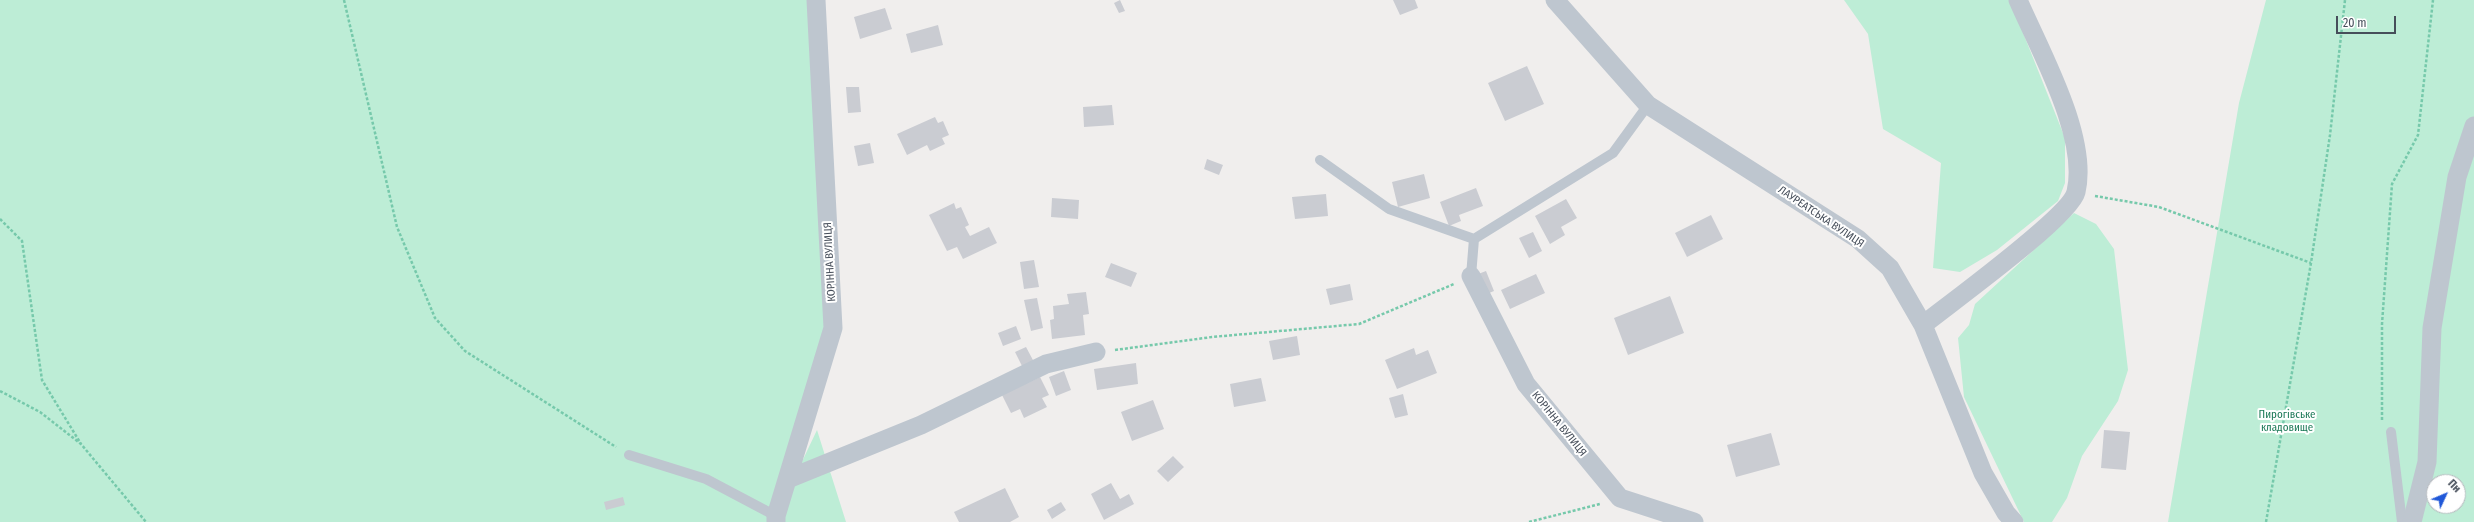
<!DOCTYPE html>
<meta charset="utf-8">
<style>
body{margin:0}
#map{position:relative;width:2474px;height:522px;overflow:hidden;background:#f0eeed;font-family:"Fira Sans Condensed",sans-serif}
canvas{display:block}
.north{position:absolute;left:2426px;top:474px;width:40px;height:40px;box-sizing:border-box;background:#fff;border:1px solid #b5b8bd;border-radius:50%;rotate:46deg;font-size:11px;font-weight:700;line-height:16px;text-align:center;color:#464e5a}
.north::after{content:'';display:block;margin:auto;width:14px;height:18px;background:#2058d8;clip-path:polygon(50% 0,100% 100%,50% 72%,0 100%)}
.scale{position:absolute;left:2336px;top:16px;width:60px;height:18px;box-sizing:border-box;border:2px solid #464e5a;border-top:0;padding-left:5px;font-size:12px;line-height:14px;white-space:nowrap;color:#464e5a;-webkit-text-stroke:3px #fff;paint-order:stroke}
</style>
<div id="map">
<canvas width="2474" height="522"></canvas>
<div class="north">Пн</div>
<div class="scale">20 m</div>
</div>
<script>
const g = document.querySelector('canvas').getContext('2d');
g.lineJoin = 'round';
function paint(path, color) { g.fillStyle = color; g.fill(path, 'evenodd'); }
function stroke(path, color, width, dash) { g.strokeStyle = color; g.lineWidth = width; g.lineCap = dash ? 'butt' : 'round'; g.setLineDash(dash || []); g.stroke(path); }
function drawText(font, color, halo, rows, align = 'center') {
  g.font = font + ' "Fira Sans Condensed",sans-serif'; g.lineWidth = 4; g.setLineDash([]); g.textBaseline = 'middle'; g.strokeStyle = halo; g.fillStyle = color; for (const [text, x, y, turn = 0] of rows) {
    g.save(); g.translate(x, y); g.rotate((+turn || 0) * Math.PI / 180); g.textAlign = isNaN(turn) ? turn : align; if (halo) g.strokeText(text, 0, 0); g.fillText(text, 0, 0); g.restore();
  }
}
const green = new Path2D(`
 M 0,0 L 816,0 L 833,328 L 778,512 L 817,430 L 846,522 L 0,522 Z
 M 1844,0 L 2010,0 L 2065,138 L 2065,183 L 2058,201 L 1997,250 L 1960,272 L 1933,268 L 1941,163 L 1883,129 L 1868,34 Z
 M 2266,0 L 2474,0 L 2474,522 L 2168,522 L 2239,103 ZM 2434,482 L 2458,482 L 2458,506 L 2434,506 Z
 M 2074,213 L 2096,224 L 2114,249 L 2128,370 L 2118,401 L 2082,456 L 2067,498 L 2052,522 L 2024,522 L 1964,397 L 1958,338 L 1969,325 L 1975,304 Z`);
const building = new Path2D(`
 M 1120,0 L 1125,11 L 1119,13 L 1114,3 Z
 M 1393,0 L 1415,0 L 1418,8 L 1400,15 Z
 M 885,8 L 892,29 L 860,39 L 854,17 Z
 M 938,25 L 943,45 L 911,53 L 906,34 Z
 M 1527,66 L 1544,104 L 1505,121 L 1488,83 Z
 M 846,87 L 859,87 L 861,112 L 848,113 Z
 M 1112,105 L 1114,125 L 1084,127 L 1083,107 Z
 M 935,117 L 938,123 L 943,121 L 949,135 L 942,138 L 945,144 L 930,151 L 927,145 L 907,155 L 897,134 Z
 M 870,143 L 874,163 L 858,166 L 854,146 Z
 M 1207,159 L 1223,165 L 1219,175 L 1204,169 Z
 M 1424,174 L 1430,198 L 1398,207 L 1392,182 Z
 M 1476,188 L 1483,206 L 1459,215 L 1461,221 L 1449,226 L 1440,202 Z
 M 1326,194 L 1328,216 L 1295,219 L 1292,197 Z
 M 1052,198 L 1079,200 L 1078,219 L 1051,217 Z
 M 1566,199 L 1577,218 L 1561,227 L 1565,235 L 1550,244 L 1535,216 Z
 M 954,203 L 956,209 L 961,207 L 969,225 L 965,227 L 970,236 L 989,227 L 997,243 L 963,259 L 957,247 L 947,251 L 929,215 Z
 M 1711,215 L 1723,239 L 1687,257 L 1675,233 Z
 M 1533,232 L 1542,251 L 1529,258 L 1519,238 Z
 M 1034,260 L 1039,287 L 1024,289 L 1020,262 Z
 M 1111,263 L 1137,273 L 1131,287 L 1105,277 Z
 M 1486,271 L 1494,291 L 1482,296 L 1473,276 Z
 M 1536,274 L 1545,293 L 1510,309 L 1501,290 Z
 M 1350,284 L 1353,300 L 1330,305 L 1326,289 Z
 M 1086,292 L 1089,314 L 1083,315 L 1085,335 L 1052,339 L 1050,320 L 1054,319 L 1053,306 L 1069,304 L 1067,294 Z
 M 1670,296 L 1684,333 L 1628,355 L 1614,318 Z
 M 1037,298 L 1043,328 L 1031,331 L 1024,300 Z
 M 1016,326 L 1021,339 L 1003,346 L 998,333 Z
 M 1297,336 L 1300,355 L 1273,360 L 1269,341 Z
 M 1026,347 L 1034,362 L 1023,368 L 1015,352 Z
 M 1414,348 L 1416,355 L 1428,350 L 1437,373 L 1397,389 L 1385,360 Z
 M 1136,363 L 1138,384 L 1097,390 L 1094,369 Z
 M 1064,371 L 1071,390 L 1056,396 L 1049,377 Z
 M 1040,377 L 1049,395 L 1042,398 L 1047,407 L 1024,418 L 1020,409 L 1011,413 L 1002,395 Z
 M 1261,378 L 1266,401 L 1234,407 L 1230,384 Z
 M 1403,394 L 1408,415 L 1395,418 L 1389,398 Z
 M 1153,400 L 1164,429 L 1132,441 L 1121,412 Z
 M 2104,430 L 2130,432 L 2126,470 L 2101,468 Z
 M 1771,433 L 1780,465 L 1736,477 L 1727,445 Z
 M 1173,456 L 1184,467 L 1168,482 L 1157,471 Z
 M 1111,483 L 1120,499 L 1129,494 L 1134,504 L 1104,520 L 1091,494 Z
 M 1005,488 L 1019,517 L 1010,522 L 959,522 L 954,512 Z
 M 623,497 L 625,505 L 606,510 L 604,502 Z
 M 1061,502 L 1066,510 L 1052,519 L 1047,510 Z`);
const path = new Path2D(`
 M 344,0 L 397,227 L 435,318 L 465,351 L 616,447
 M 2095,196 L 2159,207 L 2311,263
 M 0,219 L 22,241 L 42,380 L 81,444
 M 1115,350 L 1212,337 L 1359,324 L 1454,284
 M 0,391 L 40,412 L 81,444 L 146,522
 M 2382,420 L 2382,324 L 2392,184 L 2418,135 L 2433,0
 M 1529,522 L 1600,504
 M 2266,522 L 2311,263 L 2330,135 L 2345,0`);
const service = new Path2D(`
 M 1320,160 L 1389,209 L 1474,239
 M 1471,276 L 1474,239 L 1613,153 L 1648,105
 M 2391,432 L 2402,522
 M 629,455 L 706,479 L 776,516`);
const minor = new Path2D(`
 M 1555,0 L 1648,105 L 1858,239 L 1890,268 L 1923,325 L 1983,473 L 2006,513 L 2014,522
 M 1471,276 L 1526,384 L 1620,498 L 1694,522
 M 1923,325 C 1949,304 2070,217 2076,192 C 2089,137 2040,51 2018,0
 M 788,479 L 921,425 L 1046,364 L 1096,352
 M 776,522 L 776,516 L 833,328 L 816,0
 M 2412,522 L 2427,462 L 2432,328 L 2457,177 L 2474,126`);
const streetNames = [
 ["ЛАУРЕАТСЬКА ВУЛИЦЯ",1821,217,34],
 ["КОРІННА ВУЛИЦЯ",830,262,-93],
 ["КОРІННА ВУЛИЦЯ",1559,424,51]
];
const parkNames = [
 ["Пирогівське",2287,415],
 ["кладовище",2287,428]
];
paint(green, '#bdedd6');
paint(building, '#caccd2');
stroke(path, '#76c9ab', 2.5, [3, 2]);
stroke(service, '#bec6cf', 10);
stroke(minor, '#bec6cf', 19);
drawText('11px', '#464e5a', '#fff', streetNames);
drawText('11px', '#1a7856', '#fff', parkNames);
</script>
